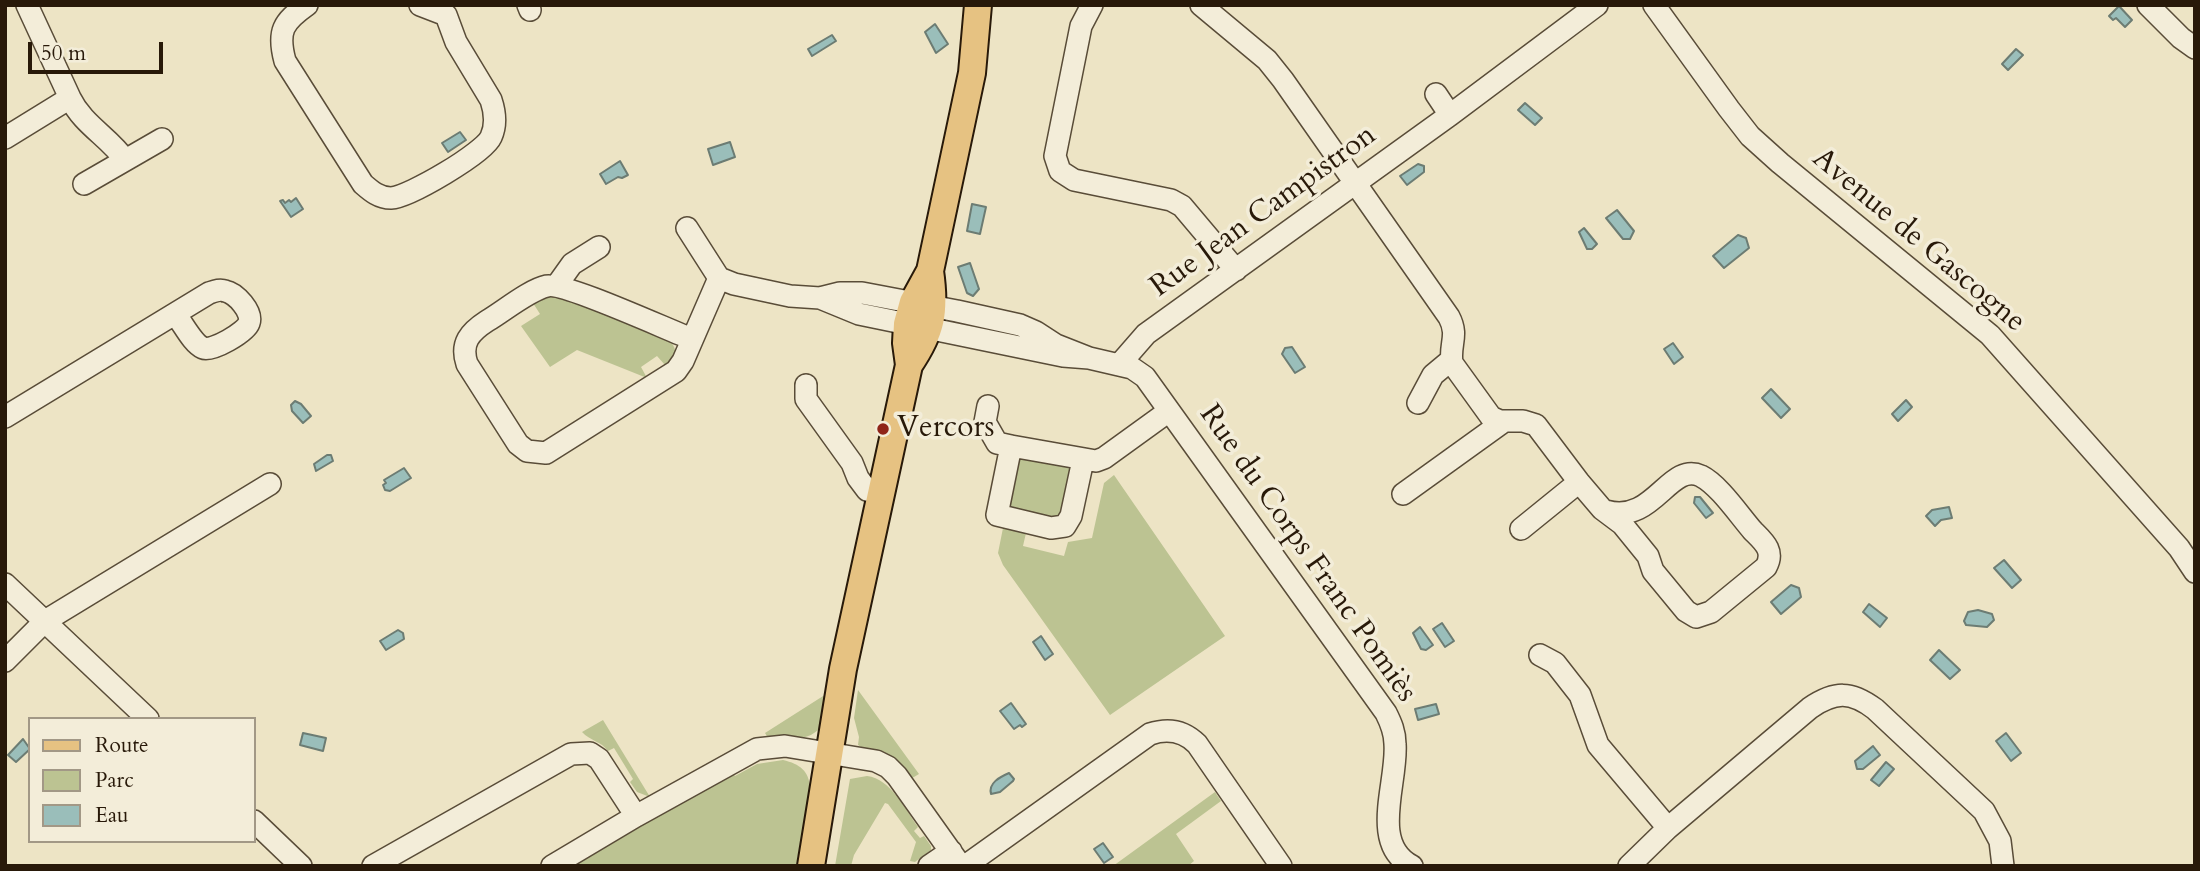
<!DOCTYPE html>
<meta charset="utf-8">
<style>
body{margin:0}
#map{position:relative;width:2200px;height:871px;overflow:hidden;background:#ede4c5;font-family:Cardo,serif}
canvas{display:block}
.frame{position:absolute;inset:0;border:7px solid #281909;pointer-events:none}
.legend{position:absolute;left:28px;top:717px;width:228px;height:126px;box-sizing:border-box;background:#f3edd9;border:2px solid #a29886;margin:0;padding:9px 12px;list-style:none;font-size:21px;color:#281909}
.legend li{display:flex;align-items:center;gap:14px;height:35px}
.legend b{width:35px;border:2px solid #a29886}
.scale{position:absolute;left:28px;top:42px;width:135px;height:32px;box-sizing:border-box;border:4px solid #281909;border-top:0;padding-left:9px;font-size:21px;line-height:24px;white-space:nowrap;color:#281909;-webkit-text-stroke:5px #f3edd9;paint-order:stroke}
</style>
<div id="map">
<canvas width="2200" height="871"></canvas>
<div class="frame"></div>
<ul class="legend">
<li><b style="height:9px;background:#e6c282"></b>Route</li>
<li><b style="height:19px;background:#bcc392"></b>Parc</li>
<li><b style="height:19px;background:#9abeba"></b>Eau</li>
</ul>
<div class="scale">50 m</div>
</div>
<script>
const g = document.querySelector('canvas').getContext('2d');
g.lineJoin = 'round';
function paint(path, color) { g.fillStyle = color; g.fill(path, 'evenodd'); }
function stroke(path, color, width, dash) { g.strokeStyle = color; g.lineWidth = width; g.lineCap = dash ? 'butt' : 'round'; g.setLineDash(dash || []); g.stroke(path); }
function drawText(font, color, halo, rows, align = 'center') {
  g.font = font + ' Cardo,serif'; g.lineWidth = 7; g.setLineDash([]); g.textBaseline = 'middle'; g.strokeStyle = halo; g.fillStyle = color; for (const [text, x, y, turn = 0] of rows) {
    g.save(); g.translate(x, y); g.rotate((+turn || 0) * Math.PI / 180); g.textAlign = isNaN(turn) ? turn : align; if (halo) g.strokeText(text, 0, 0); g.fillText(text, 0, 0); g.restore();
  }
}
const green = new Path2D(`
 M 555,293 L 669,340 C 676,347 677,353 673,362 L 665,365 L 657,356 L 641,367 L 647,378 L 577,350 L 550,367 L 521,326 L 540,314 L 533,303 Z
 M 1021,458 L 1073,465 L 1063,513 L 1059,520 L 1010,509 L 1008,505 L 1018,460 Z
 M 1114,475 L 1225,636 L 1110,715 L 1003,565 L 998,553 L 1003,528 L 1026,533 L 1023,546 L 1064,556 L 1068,542 L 1092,538 L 1104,483 Z
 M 858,690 L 919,774 L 909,780 L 858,745 L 859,737 L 854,718 Z
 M 831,691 L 822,726 C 808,743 787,739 768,738 L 765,733 Z
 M 603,720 L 650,797 L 637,792 L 630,782 L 633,779 L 614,748 L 608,751 C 601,741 590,741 582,732 Z
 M 783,760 C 800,764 809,771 810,788 L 796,866 L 574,866 L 732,772 L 735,776 L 757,764 Z
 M 867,776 C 891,779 905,809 918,827 L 914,831 L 920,838 L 924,836 L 931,846 L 931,850 L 915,862 L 910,861 L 916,842 L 888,804 L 885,803 L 854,855 L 851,866 L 835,866 L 850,779 Z
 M 1215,792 L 1221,801 L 1176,834 L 1194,861 L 1188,866 L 1113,866 Z`);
const water = new Path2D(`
 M 2119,6 L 2132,20 L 2125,27 L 2116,18 L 2113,20 L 2109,16 Z
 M 935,24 L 948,44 L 936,53 L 925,32 Z
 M 832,35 L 836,41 L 812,56 L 808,49 Z
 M 2016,49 L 2023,55 L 2008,70 L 2002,64 Z
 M 1525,103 L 1542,118 L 1535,125 L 1518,110 Z
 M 460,132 L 466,140 L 448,152 L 442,143 Z
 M 730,142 L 735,157 L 713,165 L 708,149 Z
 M 620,161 L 628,175 L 622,178 L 618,177 L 606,184 L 600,174 Z
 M 1418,164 L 1424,166 L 1424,172 L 1407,185 L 1400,176 Z
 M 296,198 L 303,209 L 291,217 L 280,201 L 283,200 L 285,203 L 289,200 L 291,202 Z
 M 972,204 L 986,207 L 980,234 L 967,231 Z
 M 1617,210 L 1634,231 L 1630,239 L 1623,239 L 1606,218 Z
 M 1584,228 L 1597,244 L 1592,249 L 1587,249 L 1579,232 Z
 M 1738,235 L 1746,238 L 1749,248 L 1724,268 L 1713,256 Z
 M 970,263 L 979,289 L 973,296 L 967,293 L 958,267 Z
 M 1673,343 L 1683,357 L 1674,364 L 1664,349 Z
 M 1292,347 L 1305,367 L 1295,373 L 1282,354 L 1285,348 Z
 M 1771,389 L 1790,409 L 1781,418 L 1762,398 Z
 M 1906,400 L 1912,407 L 1898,421 L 1892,414 Z
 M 295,401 L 301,404 L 311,416 L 303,423 L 292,411 L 291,405 Z
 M 327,455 L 331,455 L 333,461 L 316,471 L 314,464 Z
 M 404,468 L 411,478 L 390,491 L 385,490 L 383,485 L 386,483 L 384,480 Z
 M 1695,497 L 1700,497 L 1713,513 L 1706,518 L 1694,503 Z
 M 1949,507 L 1952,518 L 1941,520 L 1935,526 L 1926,516 L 1932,510 Z
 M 2004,560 L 2021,580 L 2012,588 L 1994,568 Z
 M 1791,585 L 1799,588 L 1801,597 L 1781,614 L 1771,602 Z
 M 1869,604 L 1887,618 L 1880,627 L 1863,612 Z
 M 1978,610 L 1992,614 L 1994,620 L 1987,627 L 1966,625 L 1964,621 L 1968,612 Z
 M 1442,623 L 1454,641 L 1445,647 L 1433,629 Z
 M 1420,627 L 1433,645 L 1426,650 L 1421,649 L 1413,633 Z
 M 398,630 L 403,633 L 404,639 L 386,650 L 380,641 Z
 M 1041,636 L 1053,654 L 1045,660 L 1033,642 Z
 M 1939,650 L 1960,670 L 1950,679 L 1930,660 Z
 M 1011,703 L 1026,724 L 1022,727 L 1020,725 L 1014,729 L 1000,711 Z
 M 1436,704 L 1439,714 L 1418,720 L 1415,709 Z
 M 303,733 L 326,738 L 323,751 L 300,745 Z
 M 2006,733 L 2021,753 L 2011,761 L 1996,741 Z
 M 23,739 L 30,749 L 16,762 L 8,755 Z
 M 1873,746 L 1880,755 L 1863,769 L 1857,769 L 1855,761 Z
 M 1886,762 L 1894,769 L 1879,786 L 1871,780 Z
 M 1009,773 L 1014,779 L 1013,781 L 1000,792 L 991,794 C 988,783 1000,777 1009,773 Z
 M 1103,843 L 1113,857 L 1104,863 L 1094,849 Z`);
const minor = new Path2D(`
 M 307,5 C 283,22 277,31 285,61 L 363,184 C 371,191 379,198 391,198 C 409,197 484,153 491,137 C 497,124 495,112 491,100 L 456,42 L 446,15 L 420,5
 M 528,5 L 530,10
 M 1092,5 L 1081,26 L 1055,156 L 1060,171 L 1074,180 L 1171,200 L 1182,206 L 1236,270
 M 1201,5 L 1267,60 L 1283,80 L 1449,317 C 1459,336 1449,344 1452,363 L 1491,417 L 1500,421 L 1523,421 L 1536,425 L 1579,482 L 1602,509 L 1622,524 L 1648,556 L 1653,571 L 1686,611 L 1696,617 L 1711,612 L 1766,567 C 1775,551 1764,542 1753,531 C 1739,515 1719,485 1701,476 C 1669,461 1654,525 1606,511
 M 1654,5 L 1729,109 L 1750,136 L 1780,163 L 1990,335 L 2179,548 L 2195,572
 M 2148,5 L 2181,38 L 2195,48
 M 1436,94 L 1450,115
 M 70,98 C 83,125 109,137 125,160
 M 5,138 L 70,98 L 27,5
 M 84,184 L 162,139
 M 687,228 L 719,278 L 734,284 L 790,296 L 820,298 L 840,293 L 862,293 L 957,311 L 1020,325 L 1036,332 L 1056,345 L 1089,358 L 1063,356 L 859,314 L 820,298
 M 557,285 L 572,264 L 599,247
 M 692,339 C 668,330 564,282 547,286 C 529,290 504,311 487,321 C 470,332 460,343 467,364 L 518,444 L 527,451 L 546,453 L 676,371 L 683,361 L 719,278
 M 1089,358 L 1132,368 L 1145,377 L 1386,713 C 1391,723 1395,732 1395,744 C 1398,782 1369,844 1412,866
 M 1119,365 L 1146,334 L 1450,115 L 1597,5
 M 806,385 L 806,399 L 852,463 L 858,478 L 867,490 L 882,492
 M 1418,403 L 1433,375 L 1451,360
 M 988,406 L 985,422 L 997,443 L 1011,446
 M 5,417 L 209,293 C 215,291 220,289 225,291 C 236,293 253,312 249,323 C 246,332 212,352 203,348 C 192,343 183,323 175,314
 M 1083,460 L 1071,516 L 1065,526 L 1051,528 L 997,515 L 1011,446 L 1096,461 L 1104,458 L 1169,411
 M 1403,494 L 1503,422
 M 1521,529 L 1579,482
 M 5,584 L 148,719
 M 1540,655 L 1555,663 L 1580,695 L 1598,745 L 1668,828
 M 5,661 L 45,621 L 270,484
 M 254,821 L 301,866
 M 373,866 L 571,754 L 590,753 L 599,759 L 636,816
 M 552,866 L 636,816 L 757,749 L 785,746 L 876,761 L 888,767 L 897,776 L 961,866
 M 929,866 L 951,851
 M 965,866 L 1150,734 C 1168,728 1184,731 1197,744 L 1281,866
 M 1629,866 L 1668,828 L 1810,708 C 1835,691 1851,691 1875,709 L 1984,811 L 2000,841 L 2003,866`);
const major = new Path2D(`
 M 909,365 C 932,331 936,312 930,271
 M 811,866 L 843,669 L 909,365 L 906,343 L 907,324 L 913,302 L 930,271 L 972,73 L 978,5`);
const markers = [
 [883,429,7,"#8f2418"]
];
const streetNames = [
 ["Rue Jean Campistron",1264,212,-36],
 ["Avenue de Gascogne",1918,241,40],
 ["Rue du Corps Franc Pomiès",1307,554,55]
];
const poiNames = [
 ["Vercors",897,429]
];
paint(green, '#bcc392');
paint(water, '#9abeba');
stroke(water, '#6c7c73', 2);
stroke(minor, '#594c38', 24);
stroke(major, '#281909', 30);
stroke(minor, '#f3edd9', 21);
stroke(major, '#e6c282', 26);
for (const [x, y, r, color] of markers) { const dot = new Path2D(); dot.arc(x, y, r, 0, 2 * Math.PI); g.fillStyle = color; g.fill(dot); stroke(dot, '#f3edd9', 2.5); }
drawText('30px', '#281909', '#f3edd9', streetNames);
drawText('30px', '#281909', '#f3edd9', poiNames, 'left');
</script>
